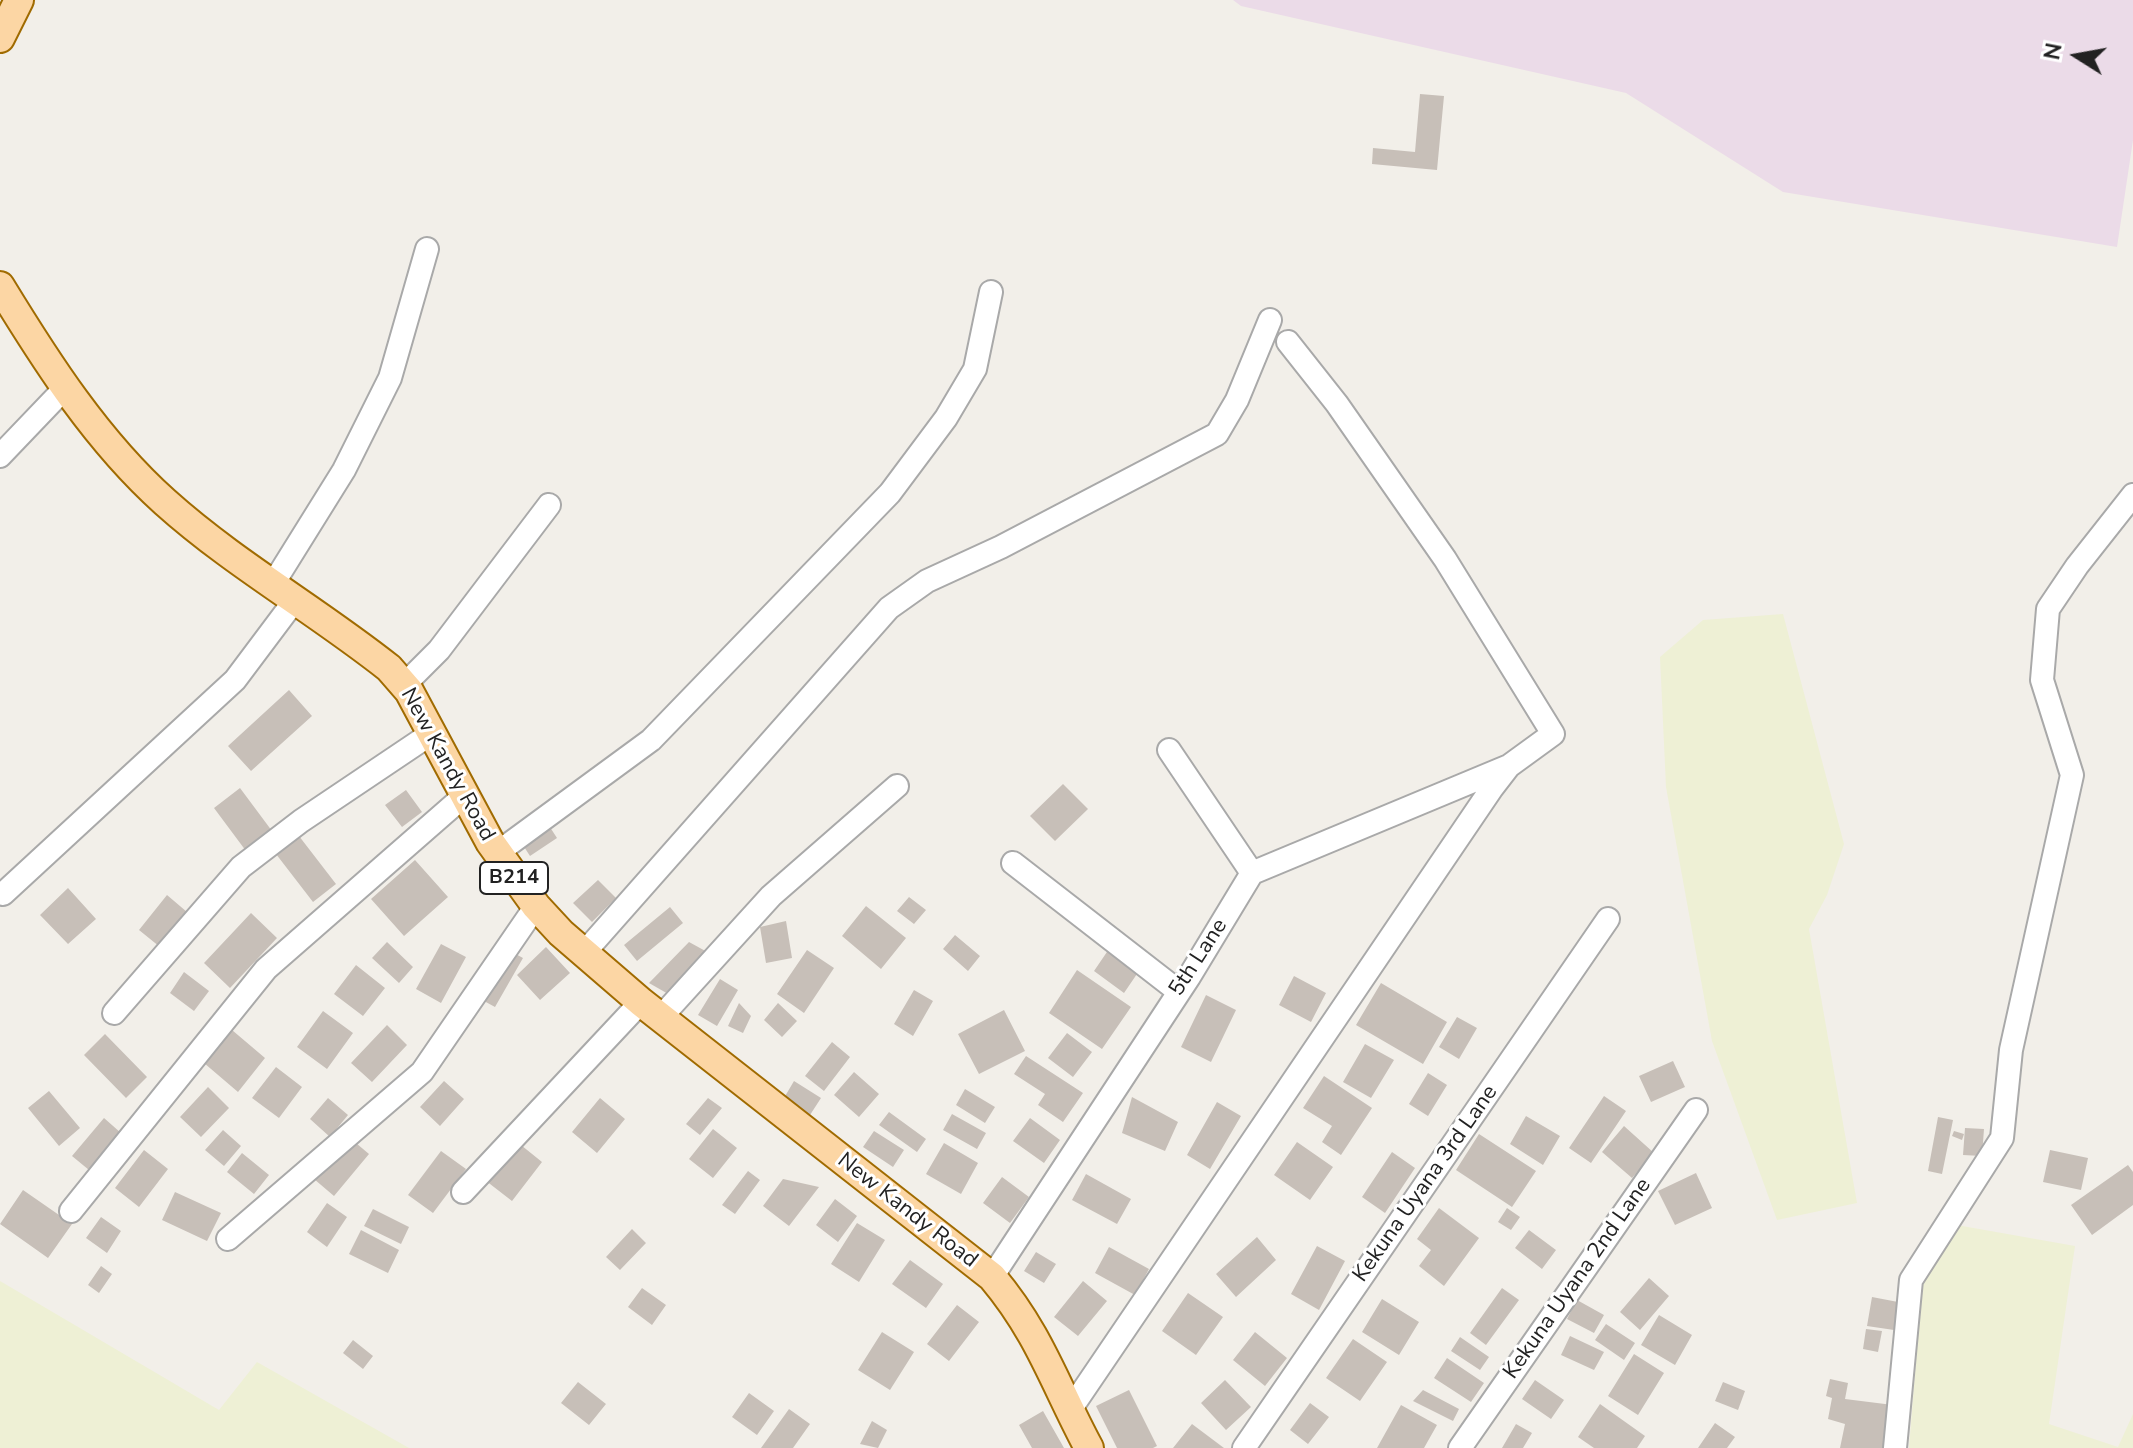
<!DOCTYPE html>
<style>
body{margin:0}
#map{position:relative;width:2133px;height:1448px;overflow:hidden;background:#f2efe9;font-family:"Nunito Sans",sans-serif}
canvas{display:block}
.north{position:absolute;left:2037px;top:16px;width:80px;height:80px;-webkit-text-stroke:6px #fff;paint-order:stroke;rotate:281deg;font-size:22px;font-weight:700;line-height:32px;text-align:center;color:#222}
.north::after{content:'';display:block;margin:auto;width:28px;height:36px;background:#222;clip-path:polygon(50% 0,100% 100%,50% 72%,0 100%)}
</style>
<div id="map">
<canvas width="2133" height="1448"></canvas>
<div class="north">N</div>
</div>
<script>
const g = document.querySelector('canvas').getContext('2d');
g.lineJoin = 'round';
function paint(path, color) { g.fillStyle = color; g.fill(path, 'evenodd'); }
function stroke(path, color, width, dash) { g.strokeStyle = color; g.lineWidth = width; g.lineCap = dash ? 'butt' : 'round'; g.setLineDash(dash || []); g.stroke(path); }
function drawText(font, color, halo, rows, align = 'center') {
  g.font = font + ' "Nunito Sans",sans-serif'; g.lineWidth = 6; g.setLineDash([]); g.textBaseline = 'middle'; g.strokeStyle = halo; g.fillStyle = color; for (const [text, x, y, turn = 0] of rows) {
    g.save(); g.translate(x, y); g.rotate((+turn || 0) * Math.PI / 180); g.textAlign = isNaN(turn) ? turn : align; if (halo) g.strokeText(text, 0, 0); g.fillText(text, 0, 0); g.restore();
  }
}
const industrial = new Path2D(`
 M 1233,0 L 2133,0 L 2133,140 L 2117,247 L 1783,192 L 1626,93 L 1241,6 Z`);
const farmland = new Path2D(`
 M 1783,614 L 1844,844 L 1827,895 L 1809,929 L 1857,1203 L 1777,1220 L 1712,1041 L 1666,787 L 1660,657 L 1703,620 Z
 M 1951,1224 L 2075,1246 L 2049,1424 L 2118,1447 L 2133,1414 L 2133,1448 L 1909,1448 L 1922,1286 Z
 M 0,1281 L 219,1410 L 257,1362 L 409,1448 L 0,1448 Z`);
const building = new Path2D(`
 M 1420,94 L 1444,96 L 1437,170 L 1372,164 L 1373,148 L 1415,152 Z
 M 289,690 L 312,716 L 251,771 L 228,746 Z
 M 1063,784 L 1088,809 L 1055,841 L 1030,816 Z
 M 240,788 L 272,831 L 246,851 L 214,808 Z
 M 406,790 L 422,812 L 402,827 L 385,805 Z
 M 544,818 L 557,838 L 530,856 L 517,836 Z
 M 299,836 L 336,884 L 313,902 L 276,854 Z
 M 415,860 L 448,897 L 404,936 L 371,899 Z
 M 598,880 L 616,898 L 592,922 L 573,903 Z
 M 68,888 L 96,919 L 68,944 L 40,915 Z
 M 167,895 L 187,912 L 160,947 L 139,930 Z
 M 909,897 L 926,910 L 914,924 L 897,911 Z
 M 866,906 L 906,938 L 881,969 L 842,936 Z
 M 670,907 L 683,923 L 637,961 L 624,945 Z
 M 251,913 L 277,938 L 230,988 L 204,963 Z
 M 786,921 L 792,958 L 766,963 L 760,927 Z
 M 955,935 L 980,956 L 968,971 L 943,949 Z
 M 387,942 L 413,967 L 399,983 L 372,958 Z
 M 689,942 L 720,959 L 677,999 L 649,983 Z
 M 441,944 L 466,957 L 441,1003 L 416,989 Z
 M 501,946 L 523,958 L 495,1007 L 473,995 Z
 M 546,947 L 570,973 L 540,1000 L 517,975 Z
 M 1109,949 L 1139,971 L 1124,993 L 1094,971 Z
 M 807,950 L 834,968 L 804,1013 L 777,994 Z
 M 356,965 L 385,988 L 363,1016 L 334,994 Z
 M 1077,970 L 1131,1007 L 1102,1049 L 1049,1013 Z
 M 184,972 L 209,991 L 194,1011 L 170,993 Z
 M 1294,976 L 1326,993 L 1311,1022 L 1279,1005 Z
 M 720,979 L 738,990 L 717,1026 L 698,1015 Z
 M 1381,983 L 1447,1022 L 1423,1064 L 1356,1025 Z
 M 914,990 L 933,1001 L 913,1036 L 894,1024 Z
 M 1206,995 L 1236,1010 L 1211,1062 L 1181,1047 Z
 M 739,1003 L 751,1016 L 743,1033 L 728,1026 Z
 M 778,1003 L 797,1021 L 782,1037 L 764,1020 Z
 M 1004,1010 L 1025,1051 L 979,1074 L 958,1034 Z
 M 323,1011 L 353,1033 L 327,1069 L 297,1047 Z
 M 1457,1017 L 1477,1028 L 1459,1059 L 1439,1047 Z
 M 387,1025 L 407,1045 L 372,1082 L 351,1063 Z
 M 232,1030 L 265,1058 L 238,1092 L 204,1063 Z
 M 1067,1033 L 1092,1052 L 1073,1077 L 1048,1058 Z
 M 105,1034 L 147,1077 L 126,1098 L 84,1055 Z
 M 832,1042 L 850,1057 L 824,1091 L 805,1076 Z
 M 1365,1044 L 1394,1060 L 1371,1098 L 1343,1082 Z
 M 1026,1056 L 1083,1093 L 1063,1122 L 1038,1105 L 1045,1094 L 1014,1074 Z
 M 1673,1061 L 1685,1087 L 1651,1102 L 1639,1076 Z
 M 276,1067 L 302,1087 L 279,1118 L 252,1098 Z
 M 854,1072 L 879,1094 L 859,1117 L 834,1095 Z
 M 1428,1073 L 1447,1085 L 1428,1116 L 1409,1104 Z
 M 1324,1076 L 1372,1108 L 1341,1155 L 1322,1142 L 1332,1126 L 1303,1108 Z
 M 444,1081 L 464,1099 L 440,1126 L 420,1107 Z
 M 794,1081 L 821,1098 L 810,1115 L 784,1098 Z
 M 208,1087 L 229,1108 L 201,1137 L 180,1117 Z
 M 965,1089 L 995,1107 L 985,1123 L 956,1105 Z
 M 49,1091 L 80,1128 L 59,1146 L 28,1108 Z
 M 1604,1096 L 1626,1111 L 1591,1163 L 1569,1148 Z
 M 1132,1097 L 1178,1122 L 1165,1151 L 1122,1133 Z
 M 328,1098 L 348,1115 L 330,1137 L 310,1119 Z
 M 600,1098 L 625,1119 L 597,1153 L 572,1132 Z
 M 708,1098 L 722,1108 L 700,1135 L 686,1124 Z
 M 1217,1102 L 1241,1116 L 1210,1169 L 1187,1155 Z
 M 889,1112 L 926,1139 L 917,1152 L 879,1125 Z
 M 952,1114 L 986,1133 L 977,1149 L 943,1130 Z
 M 1526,1116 L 1560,1136 L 1543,1165 L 1510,1144 Z
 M 1938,1117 L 1953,1120 L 1942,1174 L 1928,1171 Z
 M 104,1118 L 121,1133 L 89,1170 L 72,1156 Z
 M 1030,1118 L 1060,1140 L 1044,1163 L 1013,1141 Z
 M 1624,1126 L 1654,1153 L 1632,1178 L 1602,1152 Z
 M 1965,1128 L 1984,1129 L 1982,1156 L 1963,1155 Z
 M 713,1129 L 737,1148 L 713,1178 L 689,1159 Z
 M 223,1130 L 241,1146 L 224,1166 L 205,1150 Z
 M 874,1131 L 904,1150 L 893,1167 L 863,1147 Z
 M 1954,1131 L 1964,1134 L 1962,1140 L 1952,1136 Z
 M 1479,1134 L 1536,1171 L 1512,1207 L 1456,1170 Z
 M 511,1137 L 542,1162 L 512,1201 L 481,1177 Z
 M 350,1138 L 369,1154 L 334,1196 L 314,1179 Z
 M 1297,1142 L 1333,1167 L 1310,1200 L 1274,1175 Z
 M 944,1143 L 978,1163 L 961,1194 L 926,1174 Z
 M 144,1150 L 168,1169 L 139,1207 L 115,1188 Z
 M 2050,1150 L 2088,1158 L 2081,1190 L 2043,1182 Z
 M 441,1151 L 466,1169 L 433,1213 L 408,1195 Z
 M 1392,1152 L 1415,1168 L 1385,1213 L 1362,1197 Z
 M 242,1153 L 269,1175 L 254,1194 L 227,1172 Z
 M 2128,1165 L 2133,1172 L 2133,1205 L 2092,1235 L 2071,1205 Z
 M 748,1171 L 760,1180 L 735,1214 L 722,1205 Z
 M 1696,1173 L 1712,1208 L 1675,1225 L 1658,1191 Z
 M 1086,1174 L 1131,1199 L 1117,1224 L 1072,1200 Z
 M 1002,1177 L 1029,1197 L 1010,1223 L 983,1203 Z
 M 783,1179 L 819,1187 L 789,1226 L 763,1206 Z
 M 23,1190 L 72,1224 L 48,1258 L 0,1224 Z
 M 175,1192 L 221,1213 L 207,1241 L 162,1220 Z
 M 835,1199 L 857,1216 L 838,1242 L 816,1225 Z
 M 327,1203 L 347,1217 L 327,1247 L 307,1232 Z
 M 1439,1208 L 1479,1238 L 1444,1286 L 1419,1266 L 1431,1250 L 1417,1239 Z
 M 1507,1208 L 1520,1217 L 1511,1230 L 1498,1222 Z
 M 373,1209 L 409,1227 L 401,1244 L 364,1226 Z
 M 101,1217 L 121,1231 L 107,1253 L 86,1238 Z
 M 857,1223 L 885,1240 L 859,1282 L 831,1264 Z
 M 632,1229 L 646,1243 L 620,1270 L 606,1257 Z
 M 361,1230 L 399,1250 L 388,1273 L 349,1254 Z
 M 1529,1230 L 1556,1250 L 1542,1269 L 1515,1248 Z
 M 1257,1237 L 1276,1260 L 1236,1297 L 1216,1274 Z
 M 1317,1246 L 1345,1261 L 1319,1310 L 1291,1294 Z
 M 1109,1247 L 1149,1269 L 1135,1295 L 1095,1273 Z
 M 1036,1252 L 1056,1264 L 1044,1283 L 1024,1271 Z
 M 910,1260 L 943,1284 L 926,1308 L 892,1284 Z
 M 101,1266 L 112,1274 L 99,1293 L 88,1285 Z
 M 1649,1278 L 1669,1296 L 1640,1330 L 1620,1312 Z
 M 1083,1281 L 1107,1301 L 1078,1336 L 1054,1317 Z
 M 642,1288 L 666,1305 L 652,1325 L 628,1307 Z
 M 1502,1288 L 1519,1300 L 1486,1345 L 1470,1333 Z
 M 1188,1293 L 1223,1317 L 1196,1355 L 1162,1331 Z
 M 1872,1297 L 1898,1302 L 1894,1330 L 1867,1326 Z
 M 1382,1299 L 1419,1322 L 1399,1355 L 1362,1332 Z
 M 1577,1300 L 1604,1315 L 1594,1333 L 1567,1319 Z
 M 957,1305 L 979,1322 L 949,1361 L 927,1344 Z
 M 1659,1315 L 1692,1335 L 1675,1365 L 1641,1345 Z
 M 1606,1324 L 1635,1343 L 1624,1360 L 1595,1340 Z
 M 1866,1329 L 1882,1331 L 1878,1352 L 1863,1349 Z
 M 882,1332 L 914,1352 L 890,1390 L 858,1370 Z
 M 1255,1332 L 1287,1358 L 1265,1386 L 1233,1360 Z
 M 1570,1336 L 1604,1352 L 1594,1370 L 1561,1355 Z
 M 1460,1337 L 1489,1357 L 1480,1370 L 1451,1351 Z
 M 1353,1339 L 1387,1362 L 1360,1401 L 1326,1378 Z
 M 353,1340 L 373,1356 L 363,1369 L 343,1353 Z
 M 1634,1354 L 1664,1373 L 1638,1415 L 1608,1396 Z
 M 1447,1358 L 1484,1383 L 1471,1402 L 1434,1378 Z
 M 1830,1379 L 1848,1383 L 1845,1399 L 1893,1405 L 1885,1448 L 1840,1448 L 1845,1424 L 1828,1419 L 1832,1398 L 1826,1396 Z
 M 1225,1380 L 1251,1407 L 1226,1430 L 1201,1403 Z
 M 1535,1380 L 1564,1400 L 1551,1419 L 1522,1399 Z
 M 578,1382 L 606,1404 L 589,1425 L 561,1403 Z
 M 1723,1382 L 1745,1391 L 1738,1410 L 1715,1401 Z
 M 1129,1390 L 1157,1446 L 1153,1448 L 1117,1448 L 1096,1406 Z
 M 1423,1390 L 1459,1409 L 1453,1421 L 1413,1401 Z
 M 749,1393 L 774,1411 L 757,1435 L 732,1417 Z
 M 1310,1403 L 1329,1417 L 1308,1444 L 1290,1430 Z
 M 1600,1404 L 1645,1436 L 1637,1448 L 1594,1448 L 1578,1437 Z
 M 1401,1405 L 1437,1425 L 1424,1448 L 1377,1448 Z
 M 789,1409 L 810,1424 L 793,1448 L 761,1448 Z
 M 1043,1411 L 1064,1448 L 1032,1448 L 1019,1425 Z
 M 872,1421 L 887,1430 L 878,1448 L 860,1444 Z
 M 1715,1423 L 1735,1437 L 1727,1448 L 1698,1448 Z
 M 1192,1424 L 1224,1448 L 1173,1448 Z
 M 1516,1424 L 1532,1433 L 1523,1448 L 1502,1448 Z`);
const minor = new Path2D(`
 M 0,456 L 65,388
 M 273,584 L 344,470 L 390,378 L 427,249
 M 404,685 L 439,650 L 549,505
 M 1169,750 L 1252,873
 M 497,853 L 651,740 L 890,493 L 946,418 L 975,369 L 991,292
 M 1013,863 L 1178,991
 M 3,894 L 235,680 L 295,600
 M 583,954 L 889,608 L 927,581 L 1001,547 L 1217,434 L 1237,400 L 1270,320
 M 114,1013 L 241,867 L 301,821 L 432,733
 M 661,1017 L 771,896 L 897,786
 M 463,1192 L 641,1002
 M 71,1211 L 266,969 L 464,796
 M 228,1239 L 422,1072 L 536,906
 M 992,1277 L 1189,977 L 1252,873 L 1509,766
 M 1070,1410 L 1492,788 L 1509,766 L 1553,734 L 1445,559 L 1337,404 L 1288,342
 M 1244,1448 L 1608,919
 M 1460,1448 L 1696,1110
 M 1895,1448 L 1911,1280 L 2002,1138 L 2011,1050 L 2072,775 L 2042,680 L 2048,609 L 2077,566 L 2133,495`);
const major = new Path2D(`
 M 0,38 L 19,0
 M 0,286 C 47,363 97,441 165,502 C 234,564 316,610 389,668 L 409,691 L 490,842 L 536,906 L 561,933 L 641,1002 L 992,1277 C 1040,1334 1055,1385 1089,1448`);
const shields = [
 [514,878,68]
];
const shieldNames = [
 ["B214",514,878]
];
const streetNames = [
 ["New Kandy Road",447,765,61],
 ["5th Lane",1199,958,-57],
 ["Kekuna Uyana 3rd Lane",1426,1184,-55],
 ["New Kandy Road",907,1211,38],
 ["Kekuna Uyana 2nd Lane",1578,1279,-55]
];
paint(industrial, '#ebdbe8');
paint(farmland, '#eef0d5');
paint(building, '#c7bfb8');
stroke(minor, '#a9a9a9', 26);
stroke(major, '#a06b00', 32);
stroke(minor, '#fff', 22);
stroke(major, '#fcd6a4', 28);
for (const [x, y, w] of shields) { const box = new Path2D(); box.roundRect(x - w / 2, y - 16, w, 32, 6); g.fillStyle = '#fff'; g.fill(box); stroke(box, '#222', 2); }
drawText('bold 20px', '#222', null, shieldNames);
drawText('22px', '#222', '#fff', streetNames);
</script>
